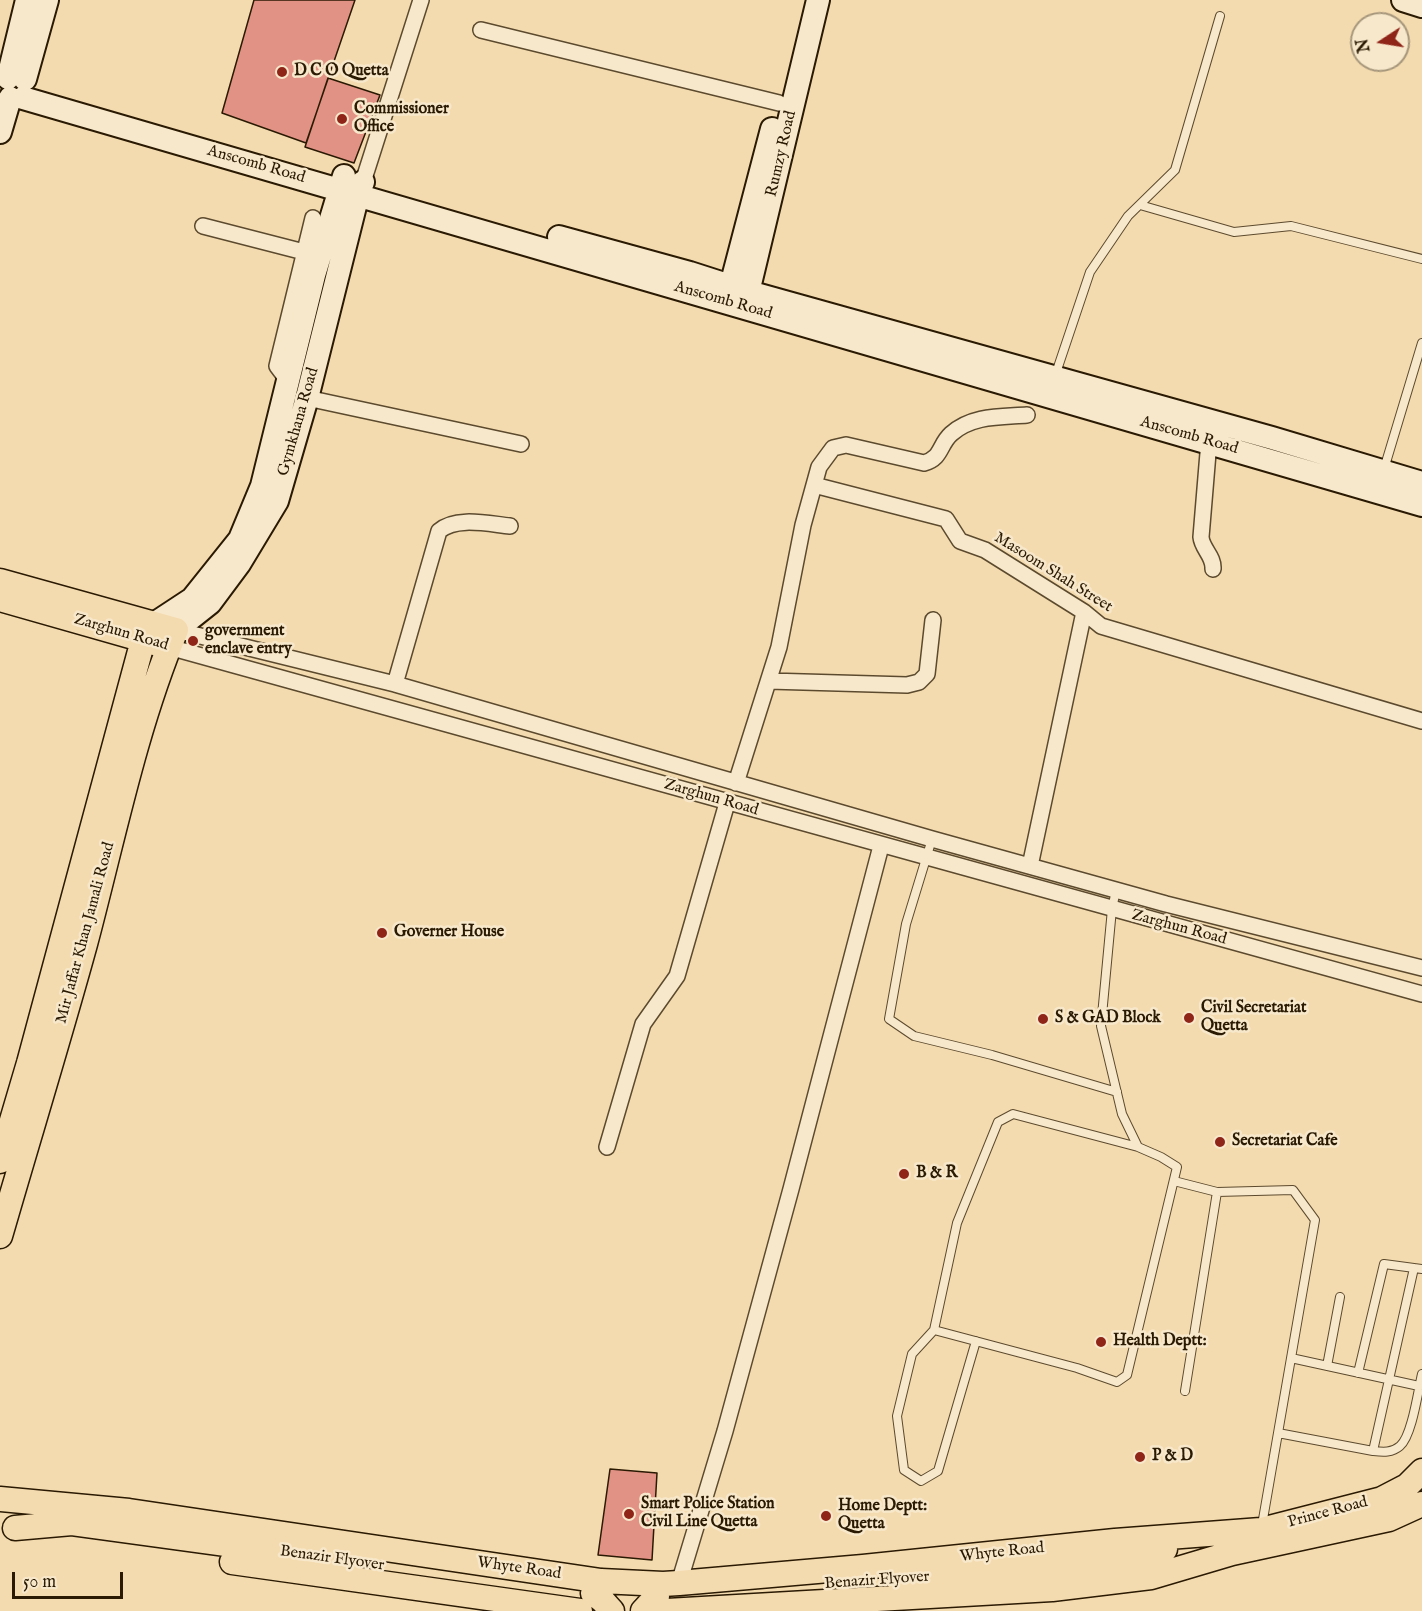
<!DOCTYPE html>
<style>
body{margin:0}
#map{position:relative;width:1422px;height:1611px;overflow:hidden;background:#f4dbaf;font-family:"IM FELL English",serif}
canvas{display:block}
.north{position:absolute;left:1350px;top:12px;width:60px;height:60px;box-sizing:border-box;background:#f8e8cb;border:2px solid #a6967b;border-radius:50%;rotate:258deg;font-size:16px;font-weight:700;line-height:24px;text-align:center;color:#2a1a03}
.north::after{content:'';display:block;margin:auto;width:21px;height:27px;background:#8f2418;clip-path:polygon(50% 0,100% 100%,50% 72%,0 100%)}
.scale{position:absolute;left:12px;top:1572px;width:111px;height:27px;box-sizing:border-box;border:3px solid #2a1a03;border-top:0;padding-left:8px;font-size:18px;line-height:21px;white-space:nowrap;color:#2a1a03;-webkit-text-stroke:4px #f8e8cb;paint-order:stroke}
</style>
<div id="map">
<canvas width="1422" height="1611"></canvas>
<div class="north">N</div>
<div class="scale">50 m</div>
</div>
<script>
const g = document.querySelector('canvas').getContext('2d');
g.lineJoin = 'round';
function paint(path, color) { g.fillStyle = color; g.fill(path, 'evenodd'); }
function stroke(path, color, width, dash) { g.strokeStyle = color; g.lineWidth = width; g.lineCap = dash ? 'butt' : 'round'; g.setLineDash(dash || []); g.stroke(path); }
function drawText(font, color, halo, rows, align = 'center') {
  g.font = font + ' "IM FELL English",serif'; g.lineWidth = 5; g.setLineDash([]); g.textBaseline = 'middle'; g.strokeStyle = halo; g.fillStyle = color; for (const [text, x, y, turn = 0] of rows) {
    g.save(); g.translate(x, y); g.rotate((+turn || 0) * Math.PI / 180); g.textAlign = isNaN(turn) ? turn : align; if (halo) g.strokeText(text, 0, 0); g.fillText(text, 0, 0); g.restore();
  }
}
const building = new Path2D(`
 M 254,0 L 355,0 L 306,143 L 222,113 Z
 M 328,78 L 380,95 L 354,163 L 305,147 Z
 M 610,1469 L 657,1473 L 652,1560 L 598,1555 Z`);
const lane = new Path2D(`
 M 1140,205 L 1234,232 L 1291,226 L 1422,259
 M 1055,376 L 1090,272 L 1128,216 L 1175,170 L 1220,16
 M 1384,469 L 1422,343
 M 932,839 L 906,924 L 889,1019 L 914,1036 L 992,1055 L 1117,1092
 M 1174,1181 L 1217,1192 L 1293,1190 L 1315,1220 L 1262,1525
 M 934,1330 L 1077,1368 L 1117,1382 L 1127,1375 L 1177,1167 L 1161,1157 L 1138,1147 L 1122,1114 L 1101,1026 L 1112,909 L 1116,890
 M 976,1341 L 938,1471 L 921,1481 L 904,1470 L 897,1416 L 912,1354 L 934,1330 L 957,1223 L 998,1122 L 1013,1114 L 1138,1147
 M 1291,1358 L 1419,1386
 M 1327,1366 L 1340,1297
 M 1358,1373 L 1384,1264 L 1422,1269
 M 1185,1391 L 1217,1192
 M 1278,1433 L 1373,1451 C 1383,1452 1392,1453 1400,1446 C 1412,1436 1418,1391 1422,1374
 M 1373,1451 L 1414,1268`);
const street = new Path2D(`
 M 481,30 L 779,103
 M 363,182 L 421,0
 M 203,226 L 304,252
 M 289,375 L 283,374 L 277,366 L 313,218
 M 307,398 L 521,444
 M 1209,441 L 1201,537 C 1202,549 1214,556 1213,569
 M 814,485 L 946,519 L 960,541 L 985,550 L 1084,612 L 1101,626 L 1422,721
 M 176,630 L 395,684 L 932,839 L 1166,904 L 1422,968
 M 169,647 L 1422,994
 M 769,681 L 907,685 L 919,682 L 927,674 L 933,620
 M 395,684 L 439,531 C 456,516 489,524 510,526
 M 736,783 L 779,647 L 803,525 L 819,467 L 833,448 L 846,445 L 924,463 C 942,458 939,445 951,434 C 972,415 1001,417 1027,415
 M 1030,866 L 1084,612
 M 607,1147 L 643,1024 L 677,976 L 727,803
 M 679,1583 L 725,1431 L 791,1189 L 881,846`);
const secondary = new Path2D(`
 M 1403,0 L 1422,6
 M 8,78 L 27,0
 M 25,79 L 47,0
 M 23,98 L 1422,505
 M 0,132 L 10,98
 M 559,237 L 690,273 L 749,292 L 1272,438 L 1422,483
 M 727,301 L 772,129
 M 745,305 L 818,0
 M 154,624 L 192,599 L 240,539 L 262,486 L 314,275 L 344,176
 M 176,630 L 210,603 L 239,564 L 277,501 L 307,398 L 358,194 L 363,182`);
const primary = new Path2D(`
 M 0,581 L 176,630 C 134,731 113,839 85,944 C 58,1042 28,1139 0,1236
 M 0,599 L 158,644
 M 0,1161 L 29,1063 L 143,640 L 154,624
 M 0,1499 L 129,1511 L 601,1581 L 663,1584 L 679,1583 L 863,1567 L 1115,1541 L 1261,1530 L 1382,1499 L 1407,1486 L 1422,1471
 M 15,1528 L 72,1523 L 351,1561
 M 232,1562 L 580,1611
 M 899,1580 C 988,1573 1078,1571 1165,1549
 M 593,1593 L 603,1601 L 612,1611
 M 643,1611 L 657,1596
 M 667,1611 L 1052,1589 L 1151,1577 L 1232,1553 L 1389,1519 L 1422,1504`);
const markers = [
 [282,72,6,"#8f2418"],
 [342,119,6,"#8f2418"],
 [193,641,6,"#8f2418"],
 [382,933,6,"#8f2418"],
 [1189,1018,6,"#8f2418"],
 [1043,1019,6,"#8f2418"],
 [1220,1142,6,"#8f2418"],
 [904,1174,6,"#8f2418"],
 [1101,1342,6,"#8f2418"],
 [1140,1457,6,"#8f2418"],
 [629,1514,6,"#8f2418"],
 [826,1516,6,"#8f2418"]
];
const poiNames = [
 ["D C O Quetta",294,72],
 ["Commissioner",354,110],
 ["Office",354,128],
 ["government",205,632],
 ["enclave entry",205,650],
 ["Governer House",394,933],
 ["Civil Secretariat",1201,1009],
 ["Quetta",1201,1027],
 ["S & GAD Block",1055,1019],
 ["Secretariat Cafe",1232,1142],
 ["B & R",916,1174],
 ["Health Deptt:",1113,1342],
 ["P & D",1152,1457],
 ["Smart Police Station",641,1505],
 ["Civil Line Quetta",641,1523],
 ["Home Deptt:",838,1507],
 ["Quetta",838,1525]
];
const streetNames = [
 ["Rumzy Road",782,154,-77],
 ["Anscomb Road",256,165,16],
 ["Anscomb Road",723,301,16],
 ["Gymkhana Road",299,422,-74],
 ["Anscomb Road",1189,436,16],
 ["Masoom Shah Street",1053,573,32],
 ["Zarghun Road",121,633,16],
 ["Zarghun Road",711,798,16],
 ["Zarghun Road",1179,928,15],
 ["Mir Jaffar Khan Jamali Road",86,933,-75],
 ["Prince Road",1328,1513,-15],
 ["Whyte Road",1002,1553,-6],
 ["Benazir Flyover",332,1559,8],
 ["Whyte Road",519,1569,8],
 ["Benazir Flyover",877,1581,-4]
];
paint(building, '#e19285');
stroke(building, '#2a1a03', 1.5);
stroke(lane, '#5c4a2e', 10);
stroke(street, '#5c4a2e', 18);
stroke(secondary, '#2a1a03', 26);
stroke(primary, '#2a1a03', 27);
stroke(lane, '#f8e8cb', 8);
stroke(street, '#f8e8cb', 15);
stroke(secondary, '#f8e8cb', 22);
stroke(primary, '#f4dbaf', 24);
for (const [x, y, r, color] of markers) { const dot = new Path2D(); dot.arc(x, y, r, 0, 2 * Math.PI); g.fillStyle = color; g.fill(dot); stroke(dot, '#f8e8cb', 2); }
drawText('bold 16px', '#2a1a03', '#f8e8cb', poiNames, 'left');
drawText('16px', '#2a1a03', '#f8e8cb', streetNames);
</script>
